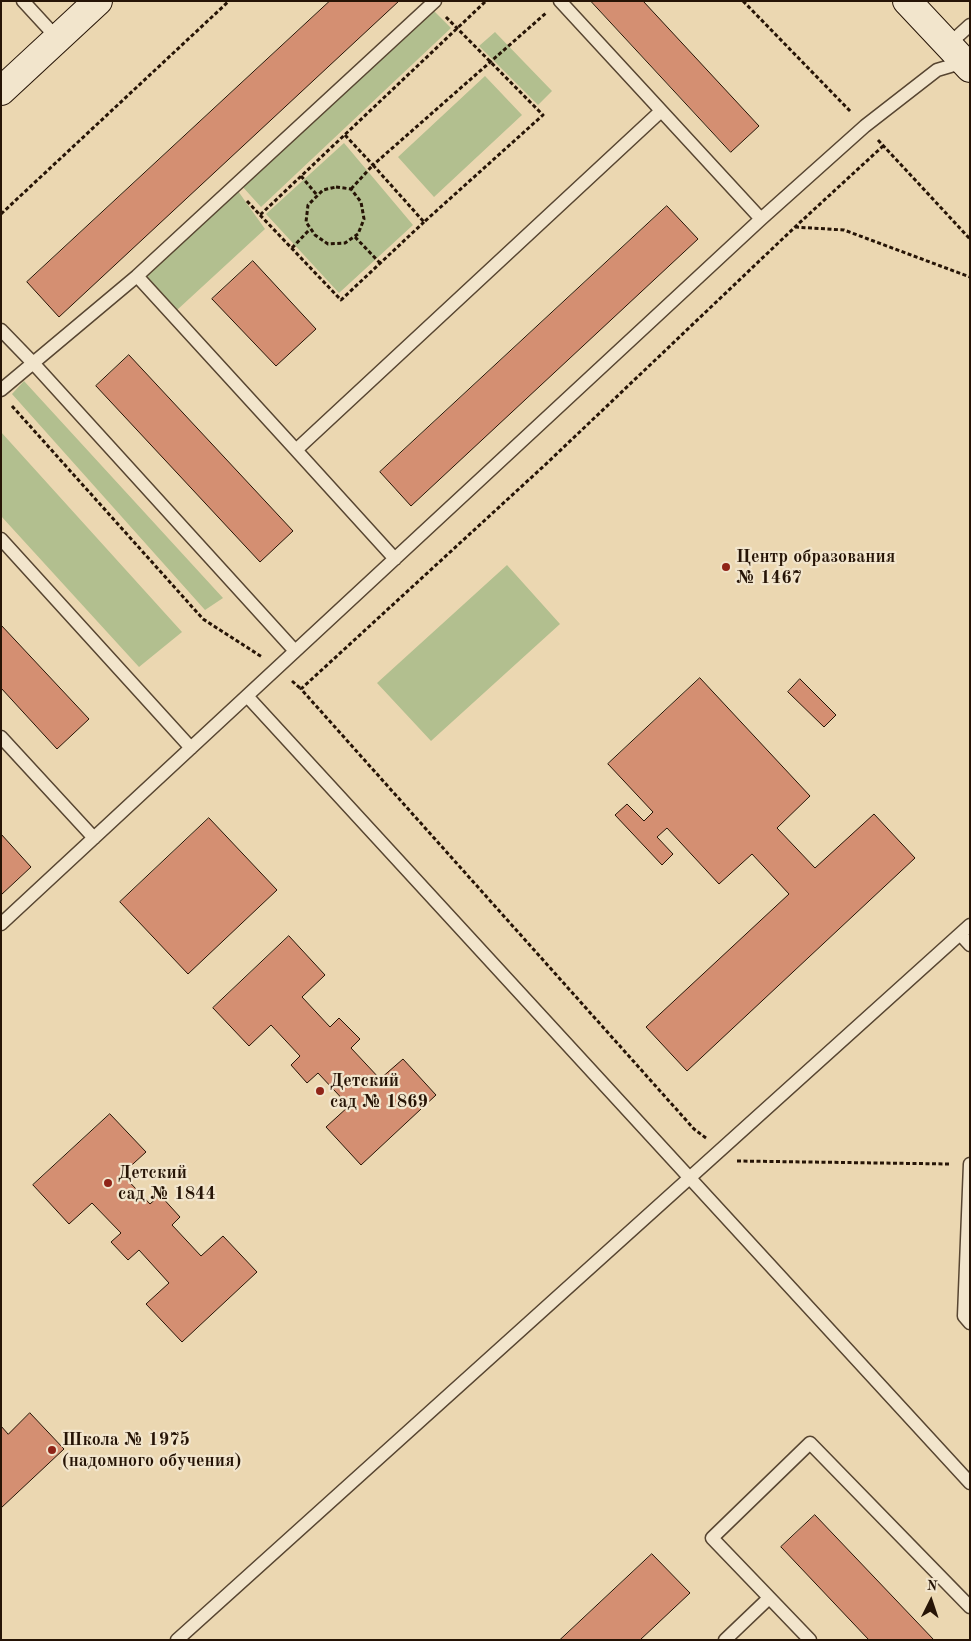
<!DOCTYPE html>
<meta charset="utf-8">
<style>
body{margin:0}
#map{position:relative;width:971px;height:1641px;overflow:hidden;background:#ebd7b1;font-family:"Old Standard TT",serif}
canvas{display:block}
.frame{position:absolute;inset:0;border:2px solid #261406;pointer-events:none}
.north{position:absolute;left:906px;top:1576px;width:50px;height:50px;-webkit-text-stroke:4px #f2e5cc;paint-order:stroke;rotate:4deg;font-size:14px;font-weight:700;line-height:20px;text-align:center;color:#261406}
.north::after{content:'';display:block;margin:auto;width:18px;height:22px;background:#261406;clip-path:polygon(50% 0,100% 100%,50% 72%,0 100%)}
</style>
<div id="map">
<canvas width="971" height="1641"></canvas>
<div class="frame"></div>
<div class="north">N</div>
</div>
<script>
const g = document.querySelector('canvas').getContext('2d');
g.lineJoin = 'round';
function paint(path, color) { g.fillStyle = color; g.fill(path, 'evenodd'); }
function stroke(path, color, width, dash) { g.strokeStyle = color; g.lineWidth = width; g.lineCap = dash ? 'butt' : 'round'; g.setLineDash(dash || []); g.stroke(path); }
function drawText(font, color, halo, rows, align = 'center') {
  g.font = font + ' "Old Standard TT",serif'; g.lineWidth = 4.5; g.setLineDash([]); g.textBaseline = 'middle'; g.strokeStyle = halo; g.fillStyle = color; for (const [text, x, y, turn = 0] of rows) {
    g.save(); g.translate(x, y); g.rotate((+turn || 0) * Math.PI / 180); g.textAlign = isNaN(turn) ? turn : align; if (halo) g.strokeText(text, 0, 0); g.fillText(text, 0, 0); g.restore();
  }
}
const green = new Path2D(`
 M 432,9 L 451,28 L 261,207 L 241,185 Z
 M 495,32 L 552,91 L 538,105 L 479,46 Z
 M 485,76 L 522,115 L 434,197 L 398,157 Z
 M 344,143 L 413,225 L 339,293 L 266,214 Z
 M 238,191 L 265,229 L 177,310 L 145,277 Z
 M 24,381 L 223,598 L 205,610 L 12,394 Z
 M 1,432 L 182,632 L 139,667 L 1,516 Z
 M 507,565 L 560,624 L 431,741 L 377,683 Z`);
const building = new Path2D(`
 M 330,1 L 399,1 L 59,317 L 27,282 Z
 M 591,1 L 643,1 L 759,126 L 731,152 Z
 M 667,206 L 698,239 L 411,506 L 380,472 Z
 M 253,261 L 316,329 L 276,366 L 212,299 Z
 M 129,355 L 293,531 L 260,562 L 96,386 Z
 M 1,625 L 89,719 L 57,749 L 1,688 Z
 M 700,678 L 810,796 L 777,828 L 815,868 L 874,814 L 915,858 L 687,1071 L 646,1027 L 789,894 L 752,854 L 719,884 L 667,828 L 657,837 L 673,854 L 662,865 L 615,815 L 627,804 L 644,821 L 653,812 L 608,764 Z
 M 800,679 L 836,715 L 824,727 L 788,692 Z
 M 209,818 L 277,890 L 188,974 L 120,902 Z
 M 1,834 L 31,867 L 1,895 Z
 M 289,936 L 325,975 L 302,997 L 330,1027 L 339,1018 L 360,1039 L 351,1048 L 380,1079 L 403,1059 L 436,1095 L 361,1165 L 326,1127 L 349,1106 L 318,1073 L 307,1083 L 291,1065 L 300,1056 L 271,1025 L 249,1046 L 213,1008 Z
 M 110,1114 L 146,1152 L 122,1174 L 150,1204 L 160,1195 L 180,1217 L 172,1225 L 201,1256 L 223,1236 L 257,1272 L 182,1342 L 146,1304 L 169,1283 L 139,1250 L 128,1260 L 111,1242 L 121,1233 L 92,1203 L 69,1224 L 33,1185 Z
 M 30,1413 L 64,1449 L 1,1508 L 1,1426 L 8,1434 Z
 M 815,1515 L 934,1640 L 869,1640 L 781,1547 Z
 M 652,1554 L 690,1593 L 640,1640 L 560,1640 Z`);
const path = new Path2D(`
 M 743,1 L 851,112
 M 345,135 L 373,165 L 546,13
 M 878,140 L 970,239
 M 301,176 L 317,195
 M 336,187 L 351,189 L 361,202 L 364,219 L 358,234 L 345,243 L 328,244 L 315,235 L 306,222 L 308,205 L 323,190 Z
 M 351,189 L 373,165 L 424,222 L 543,115 L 445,16
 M 247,201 L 260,215 L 486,1
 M 1,214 L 229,1
 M 260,215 L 341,300 L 424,222
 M 795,227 L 844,230 L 970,277
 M 355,237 L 380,263
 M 292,248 L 310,229
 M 12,406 L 203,619 L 262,657
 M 292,681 L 301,689
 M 706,1138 L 694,1129 L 301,689 L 546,464 L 795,227 L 883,146
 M 737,1161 L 950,1164`);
const lane = new Path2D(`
 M 23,1 L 58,39
 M 560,1 L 761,219
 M 948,45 L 970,25
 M 137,276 L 296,450
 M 1,330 L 34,364 L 295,651
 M 1,390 L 137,276 L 435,1
 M 1,539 L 191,748
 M 395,559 L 296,450 L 661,111
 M 247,696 L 970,1483
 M 1,737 L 94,838
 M 1,924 L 761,219 L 865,126 L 937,70 L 964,62
 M 960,934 L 970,945
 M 970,1164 L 964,1316 L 970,1323
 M 177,1640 L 970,925
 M 725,1640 L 769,1598
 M 810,1640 L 712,1538 L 810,1443 L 970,1607`);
const secondary = new Path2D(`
 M 907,1 L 970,68
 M 1,91 L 98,1`);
const markers = [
 [726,567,5,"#8f2418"],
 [320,1091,5,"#8f2418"],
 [108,1183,5,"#8f2418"],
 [52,1450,5,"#8f2418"]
];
const poiNames = [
 ["Центр образования",736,557],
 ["№ 1467",736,578],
 ["Детский",330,1081],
 ["сад № 1869",330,1102],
 ["Детский",118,1173],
 ["сад № 1844",118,1194],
 ["Школа № 1975",62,1440],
 ["(надомного обучения)",62,1461]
];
paint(green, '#b2bf8f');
paint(building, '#d48f72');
stroke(building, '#261406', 1);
stroke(lane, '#574531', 15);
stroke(secondary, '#261406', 30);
stroke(path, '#261406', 3, [4, 2.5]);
stroke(lane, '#f2e5cc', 12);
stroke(secondary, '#f2e5cc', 28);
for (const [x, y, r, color] of markers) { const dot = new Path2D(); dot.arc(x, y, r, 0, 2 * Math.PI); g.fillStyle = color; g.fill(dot); stroke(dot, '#f2e5cc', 2); }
drawText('bold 18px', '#261406', '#f2e5cc', poiNames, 'left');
</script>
